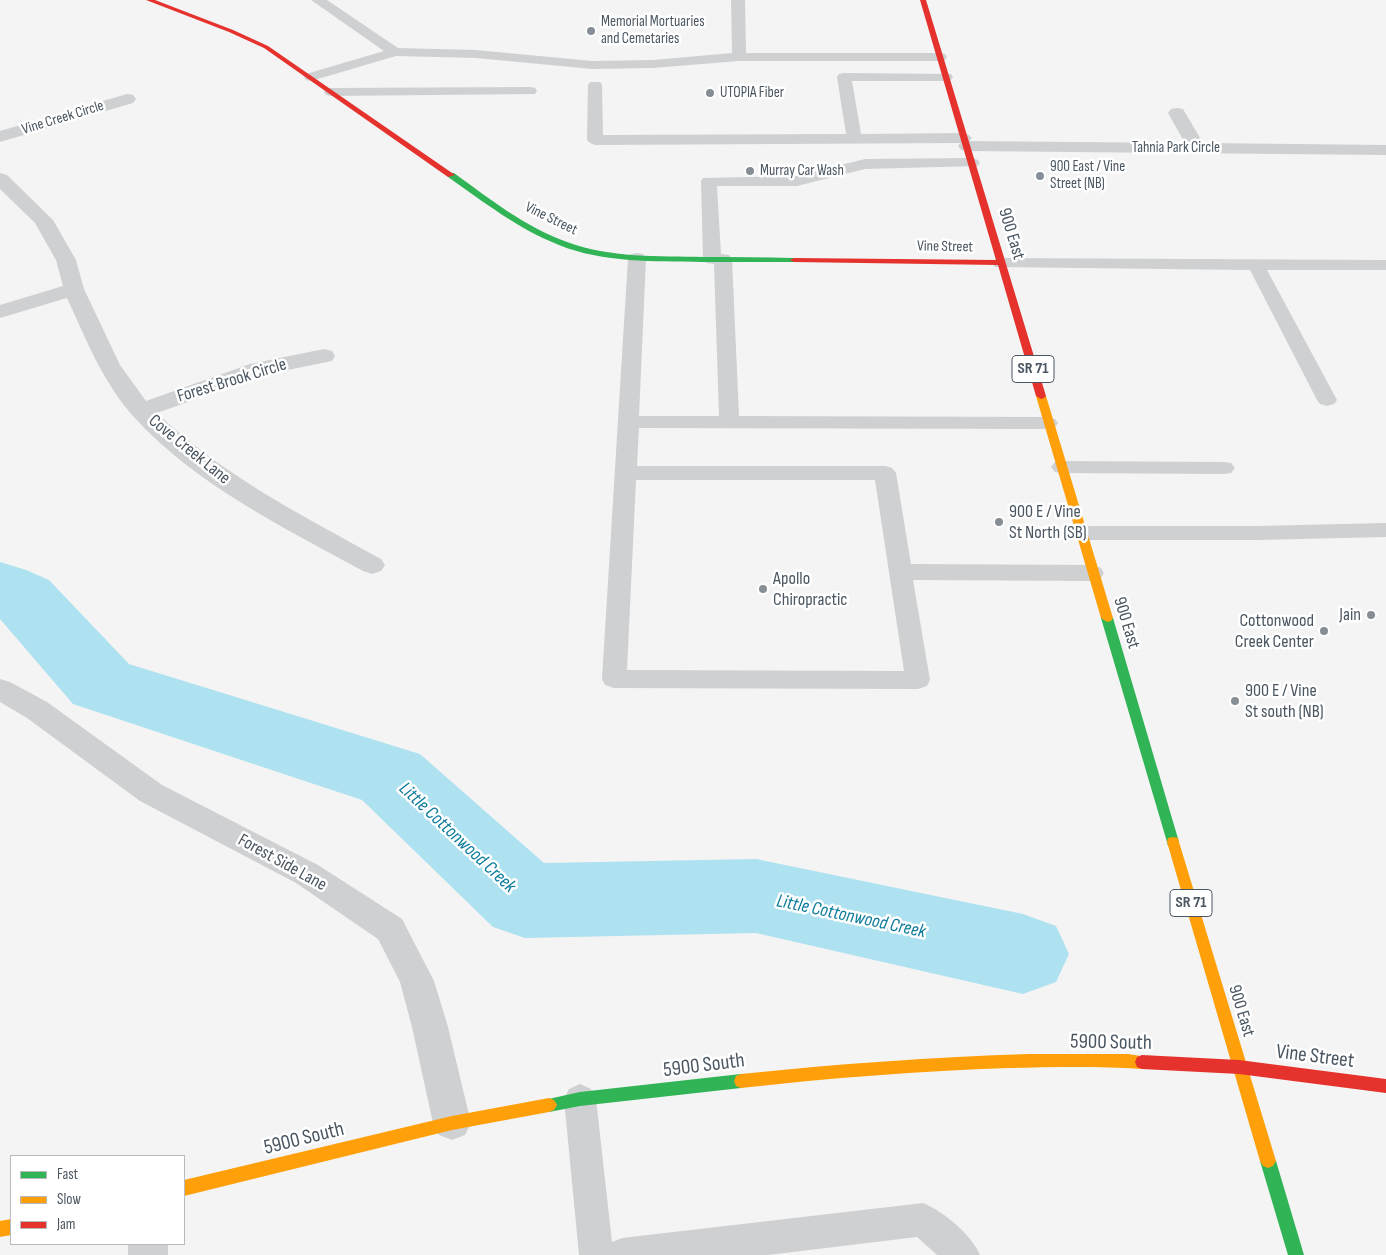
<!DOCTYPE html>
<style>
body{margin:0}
#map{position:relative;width:1386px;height:1255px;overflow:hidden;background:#f4f4f4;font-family:"Sofia Sans Condensed",sans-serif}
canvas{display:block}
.legend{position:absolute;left:10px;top:1155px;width:175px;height:90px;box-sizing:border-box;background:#fff;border:1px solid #b7bbc0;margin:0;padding:6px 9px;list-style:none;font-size:15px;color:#4a5661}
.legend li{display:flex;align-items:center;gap:10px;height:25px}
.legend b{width:25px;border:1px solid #b7bbc0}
</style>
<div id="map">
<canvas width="1386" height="1255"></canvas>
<ul class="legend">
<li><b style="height:6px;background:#30b455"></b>Fast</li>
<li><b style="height:6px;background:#ff9f0a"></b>Slow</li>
<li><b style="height:6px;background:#e5322d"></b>Jam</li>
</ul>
</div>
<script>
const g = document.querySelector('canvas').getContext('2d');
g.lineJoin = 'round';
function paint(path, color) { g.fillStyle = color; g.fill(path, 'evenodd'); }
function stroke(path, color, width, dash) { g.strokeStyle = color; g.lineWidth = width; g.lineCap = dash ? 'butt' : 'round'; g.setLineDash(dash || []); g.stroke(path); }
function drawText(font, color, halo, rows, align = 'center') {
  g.font = font + ' "Sofia Sans Condensed",sans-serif'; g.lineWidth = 5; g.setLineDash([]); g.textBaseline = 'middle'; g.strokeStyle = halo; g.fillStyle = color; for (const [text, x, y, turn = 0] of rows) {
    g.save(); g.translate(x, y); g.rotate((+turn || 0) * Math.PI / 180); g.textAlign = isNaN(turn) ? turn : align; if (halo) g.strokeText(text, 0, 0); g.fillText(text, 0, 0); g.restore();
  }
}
const river = new Path2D(`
 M 0,562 L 26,570 L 49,580 L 129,664 L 420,754 L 544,863 L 756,859 L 1023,914 L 1056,926 L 1069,954 L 1056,982 L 1023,994 L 756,933 L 525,938 L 493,927 L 362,800 L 73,704 L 0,619 Z`);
const lane = new Path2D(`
 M 311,0 L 327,0 L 398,48 L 476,50 L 592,61 L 653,60 L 732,53 L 731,0 L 745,0 L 746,53 L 940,53 L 945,54 L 947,57 L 945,60 L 940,61 L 739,61 L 653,68 L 592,69 L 476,58 L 396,56 L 311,81 L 306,80 L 304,77 L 306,74 L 384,51 Z
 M 844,73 L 951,74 L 953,77 L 951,80 L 946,81 L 852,81 L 861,134 L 964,133 L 969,135 L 972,138 L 969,141 L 964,143 L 595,145 L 590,143 L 587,140 L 588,85 L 590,82 L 600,82 L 602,85 L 603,135 L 846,134 L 837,77 L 839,74 Z
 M 530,87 L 535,88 L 537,91 L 535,94 L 331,96 L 326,95 L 324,92 L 326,89 L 331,88 Z
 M 972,158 L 978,160 L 980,163 L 978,166 L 865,169 L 797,186 L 717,186 L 721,254 L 729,255 L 732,259 L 739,416 L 1048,417 L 1055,419 L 1058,423 L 1055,427 L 1048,429 L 639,428 L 637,466 L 885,466 L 892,468 L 896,473 L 911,564 L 1093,565 L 1101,568 L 1104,573 L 1101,578 L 1093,581 L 913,580 L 930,680 L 927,686 L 918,689 L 614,688 L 605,685 L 602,679 L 628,258 L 631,254 L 637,253 L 643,254 L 646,258 L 639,416 L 719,416 L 714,264 L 706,263 L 703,259 L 701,181 L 703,178 L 797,176 L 865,159 ZM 636,480 L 875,480 L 904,671 L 627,670 Z
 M 1001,258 L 1386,260 L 1386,270 L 1267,270 L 1337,400 L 1334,404 L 1327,406 L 1320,404 L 1317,400 L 1250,270 L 995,267 L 992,263 L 995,259 Z
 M 1062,461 L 1224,462 L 1231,463 L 1235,468 L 1231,473 L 1224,474 L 1062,473 L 1055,472 L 1051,467 L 1055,462 Z
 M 1386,523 L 1386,537 L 1257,540 L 1081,540 L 1073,538 L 1070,533 L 1073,528 L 1081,526 L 1257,526 Z
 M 580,1084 L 591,1089 L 596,1099 L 612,1242 L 622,1238 L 923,1203 C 943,1211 972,1235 980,1255 L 937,1255 L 917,1237 L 768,1255 L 579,1255 L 564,1099 L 569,1089 Z`);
const street = new Path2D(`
 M 127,94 L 133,95 L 136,99 L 133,103 L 0,142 L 0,131 Z
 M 1177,108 L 1183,109 L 1203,143 L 1386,145 L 1386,155 L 967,151 L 961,150 L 958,146 L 961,142 L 967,141 L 1185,143 L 1168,113 L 1171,109 Z
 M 0,173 L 7,175 L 53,220 L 76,260 L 84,289 L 120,365 L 146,401 L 250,364 L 324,349 L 332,351 L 335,356 L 332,361 L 263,375 L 157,413 C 222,475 303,516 381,559 L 385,565 L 381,571 L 372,574 L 363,571 C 286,529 193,483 134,417 C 103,383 86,339 67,298 L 0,318 L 0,305 L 63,286 L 56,260 L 35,223 L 0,189 Z
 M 0,679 L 10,682 L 47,702 L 162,785 L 318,865 L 402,919 L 434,981 L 448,1027 L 471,1123 L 465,1135 L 452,1140 L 439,1135 L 433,1123 L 412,1027 L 400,982 L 378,939 L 296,883 L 140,801 L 27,718 L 0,702 Z
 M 128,1244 L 168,1244 L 168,1255 L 128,1255 Z`);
const fast = new Path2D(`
 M 448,173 L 454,173 C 490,199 525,227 567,242 C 610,258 658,256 703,257 C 733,257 764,257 794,258 L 798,260 L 794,262 C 763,262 733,262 702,262 C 655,261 603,263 559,245 C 518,229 484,202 448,177 Z
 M 1107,614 L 1113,618 L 1179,842 L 1178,846 L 1173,847 L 1168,846 L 1167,842 L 1101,618 Z
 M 741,1074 L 746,1076 L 748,1081 L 746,1086 L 741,1088 L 580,1106 L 549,1112 L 544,1110 L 541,1105 L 544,1100 L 580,1092 Z
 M 1268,1154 L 1273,1156 L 1276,1161 L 1304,1255 L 1288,1255 L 1260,1161 L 1263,1156 Z`);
const slow = new Path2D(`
 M 1041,393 L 1046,396 L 1113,618 L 1111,621 L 1107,622 L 1101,618 L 1036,396 Z
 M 1173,837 L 1178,838 L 1179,842 L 1276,1161 L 1273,1166 L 1268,1168 L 1263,1166 L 1260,1161 L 1167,842 L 1168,838 Z
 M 1029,1054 L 1128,1054 L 1147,1057 L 1149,1062 L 1147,1067 L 1142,1069 C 1098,1066 1054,1067 1009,1068 C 920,1071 830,1078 741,1088 L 736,1086 L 734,1081 L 736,1076 L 741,1074 C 837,1064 933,1057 1029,1054 Z
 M 549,1098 L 554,1100 L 557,1105 L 554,1110 L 549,1112 L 452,1130 L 184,1196 L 184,1180 L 452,1116 Z
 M 11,1219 L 11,1235 L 0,1237 L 0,1221 Z`);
const jam = new Path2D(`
 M 146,0 L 155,0 L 233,30 L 268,46 L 455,175 L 448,177 L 264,48 L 229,32 Z
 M 920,0 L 926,0 L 1046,396 L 1044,398 L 1041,399 L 1036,396 L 998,265 L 794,262 L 790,260 L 794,258 L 996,260 Z
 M 1142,1055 L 1239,1060 L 1386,1079 L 1386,1093 L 1239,1074 L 1142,1069 L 1137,1067 L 1135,1062 L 1137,1057 Z`);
const markers = [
 [591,31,5,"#868d94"],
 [710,93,5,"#868d94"],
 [750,171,5,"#868d94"],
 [1040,176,5,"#868d94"],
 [999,522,5,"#868d94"],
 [763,589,5,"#868d94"],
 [1371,615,5,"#868d94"],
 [1324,631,5,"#868d94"],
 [1235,701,5,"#868d94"]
];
const farPoinames = [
 ["Memorial Mortuaries",601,22],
 ["and Cemetaries",601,39],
 ["UTOPIA Fiber",720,93],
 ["900 East / Vine",1050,167],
 ["Street (NB)",1050,184],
 ["Murray Car Wash",760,171]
];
const farStreetnames = [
 ["Vine Creek Circle",63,118,-17],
 ["Tahnia Park Circle",1176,148],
 ["Vine Street",551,219,26],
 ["Vine Street",945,247,1]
];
const shields = [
 [1033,369,42],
 [1191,903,42]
];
const shieldNames = [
 ["SR 71",1033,369],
 ["SR 71",1191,903]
];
const streetNames = [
 ["900 East",1011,234,73],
 ["Forest Brook Circle",232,381,-17],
 ["Cove Creek Lane",189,450,39],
 ["900 East",1126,623,73],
 ["Forest Side Lane",282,863,29],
 ["900 East",1241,1011,73]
];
const poiNames = [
 ["900 E / Vine",1009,512],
 ["St North (SB)",1009,533],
 ["Apollo",773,579],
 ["Chiropractic",773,600],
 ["Jain",1361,615,"right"],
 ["Cottonwood",1314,621,"right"],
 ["Creek Center",1314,642,"right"],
 ["900 E / Vine",1245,691],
 ["St south (NB)",1245,712]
];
const waterNames = [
 ["Little Cottonwood Creek",457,838,43],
 ["Little Cottonwood Creek",851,917,12]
];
const nearStreetnames = [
 ["5900 South",1111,1043,1],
 ["Vine Street",1315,1057,7],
 ["5900 South",704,1066,-7],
 ["5900 South",304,1139,-14]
];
paint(river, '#aee2f0');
paint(lane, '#ced0d2');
paint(street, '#ced0d2');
paint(fast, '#30b455');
paint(slow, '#ff9f0a');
paint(jam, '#e5322d');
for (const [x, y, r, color] of markers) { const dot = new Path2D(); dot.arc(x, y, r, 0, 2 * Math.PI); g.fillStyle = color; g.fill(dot); stroke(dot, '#fff', 2); }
drawText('15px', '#4a5661', '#fff', farPoinames, 'left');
drawText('15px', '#4a5661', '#fff', farStreetnames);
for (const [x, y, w] of shields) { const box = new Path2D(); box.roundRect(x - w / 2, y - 13.5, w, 27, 4); g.fillStyle = '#fff'; g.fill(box); stroke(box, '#4a5661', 1); }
drawText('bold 16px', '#4a5661', null, shieldNames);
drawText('18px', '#4a5661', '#fff', streetNames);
drawText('18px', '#4a5661', '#fff', poiNames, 'left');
drawText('italic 19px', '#0c7c9b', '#fff', waterNames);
drawText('21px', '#4a5661', '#fff', nearStreetnames);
</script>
